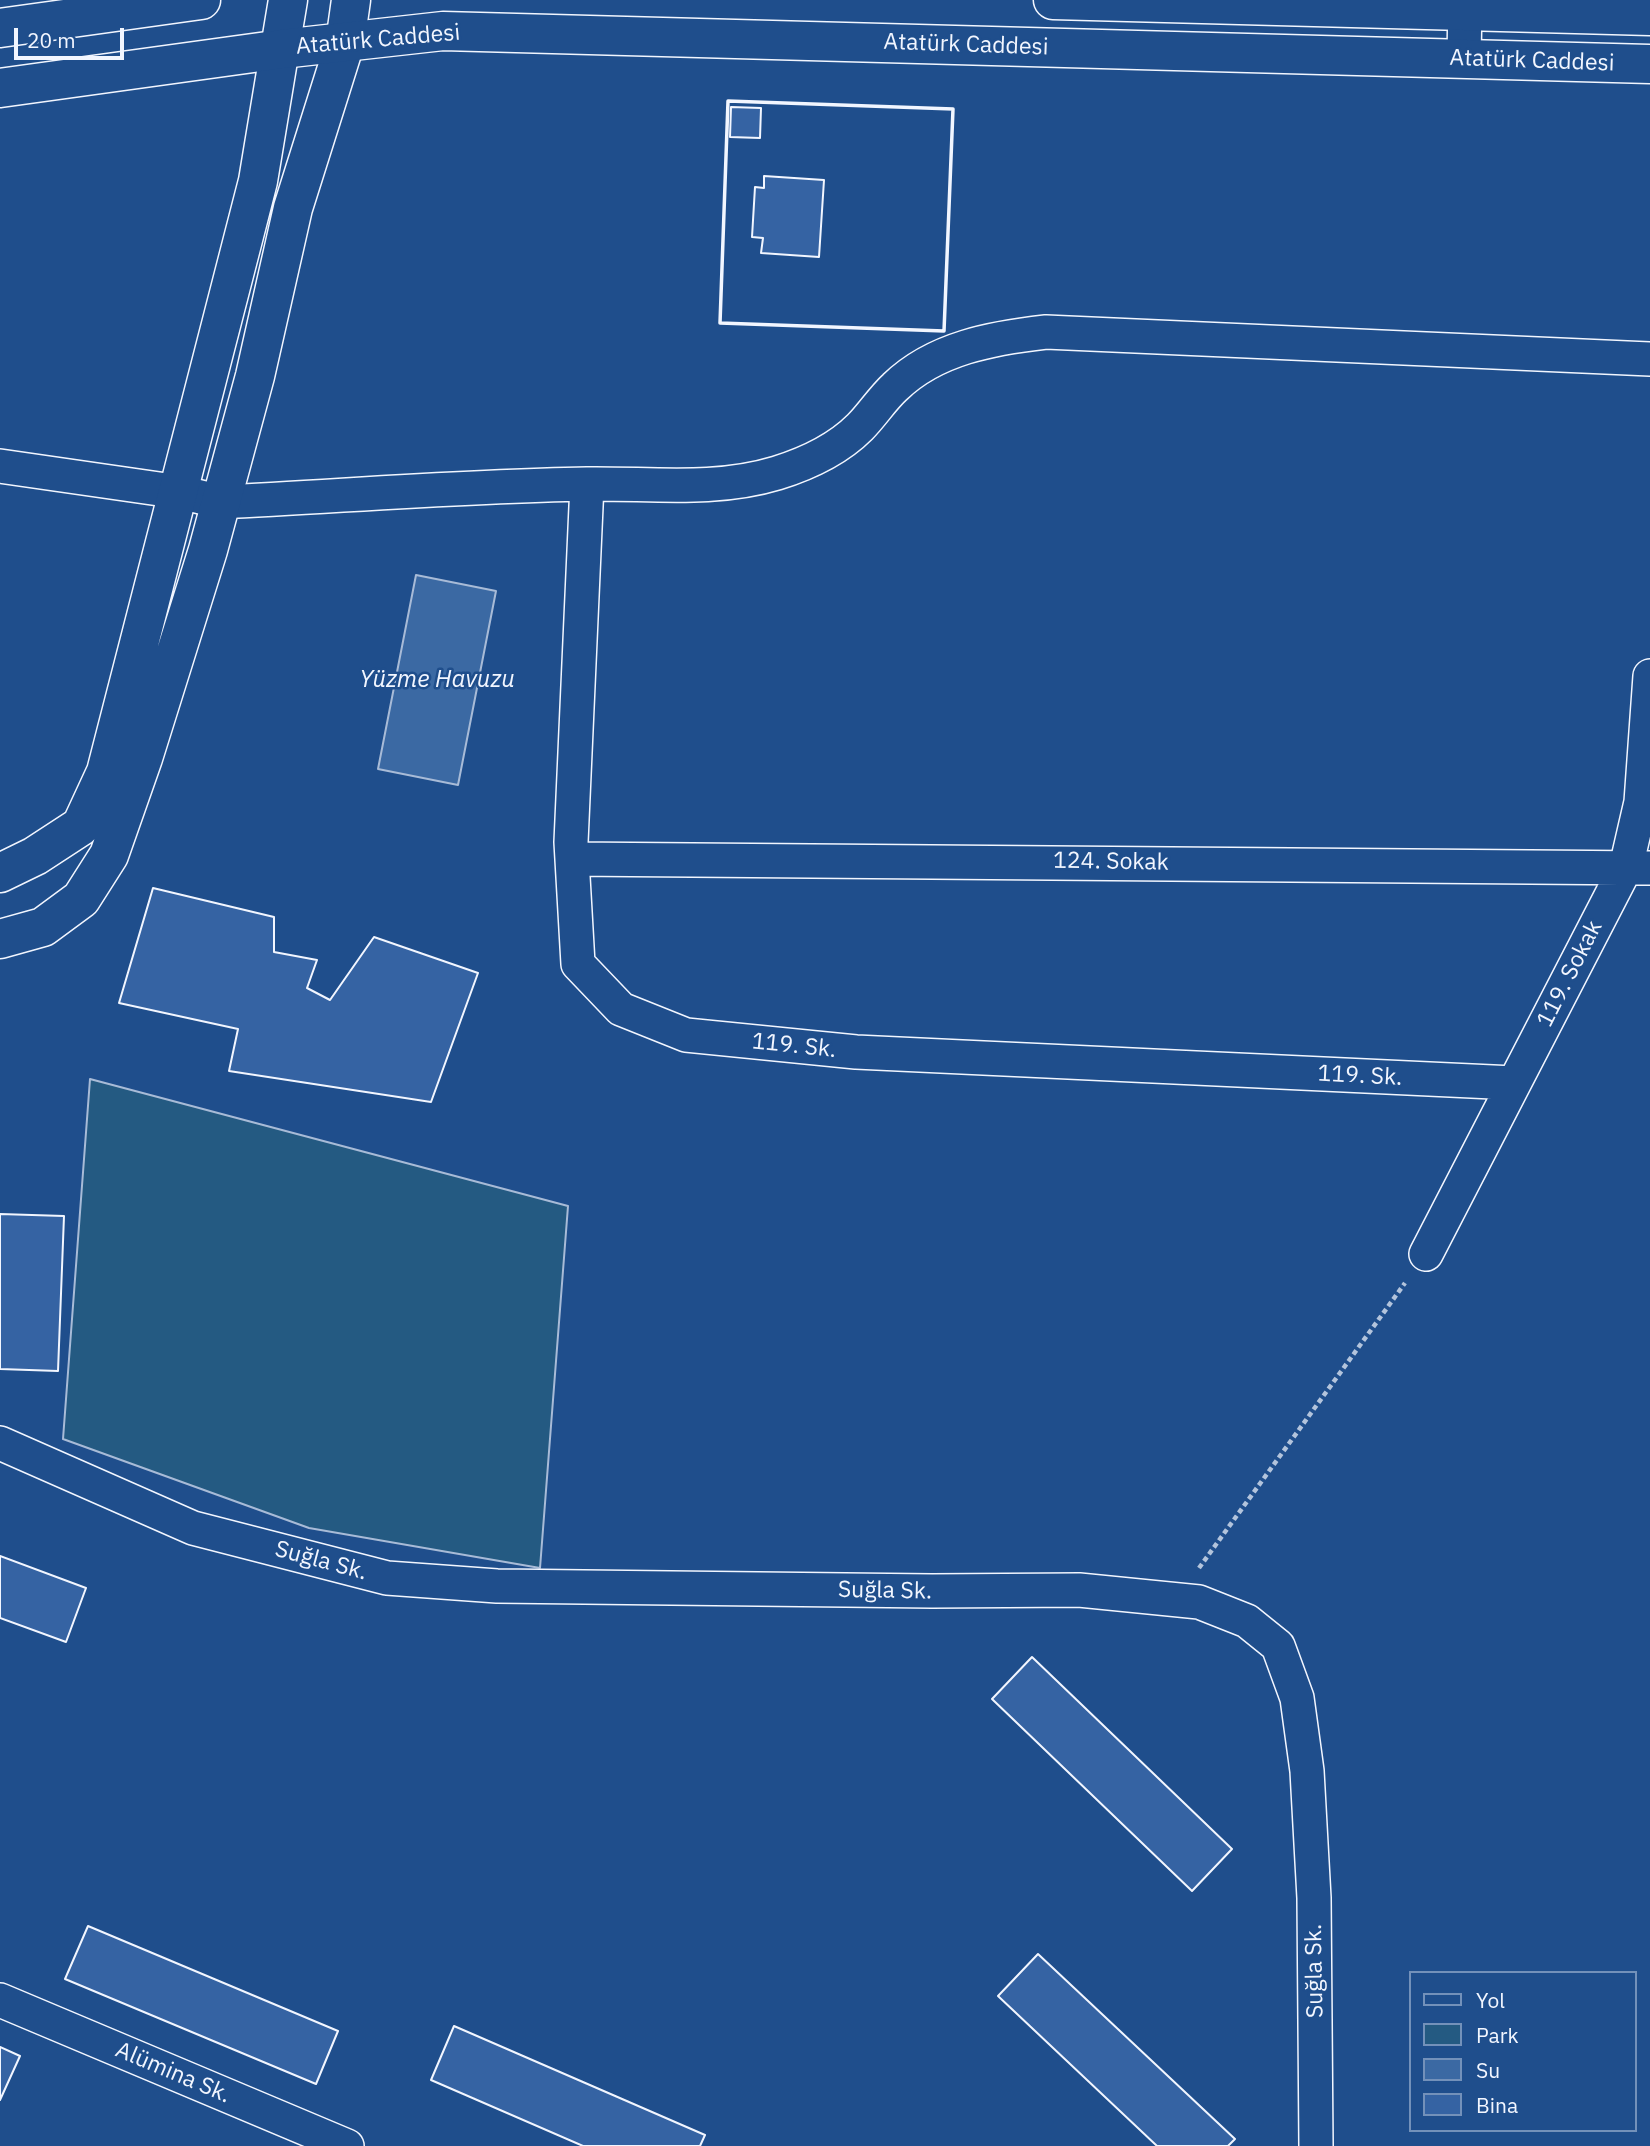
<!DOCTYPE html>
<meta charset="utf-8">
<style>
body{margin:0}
#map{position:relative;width:1650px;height:2146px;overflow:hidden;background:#1f4e8c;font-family:"IBM Plex Sans",sans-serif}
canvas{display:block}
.legend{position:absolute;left:1409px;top:1971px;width:228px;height:161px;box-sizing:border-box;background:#1f4e8c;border:2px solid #7391ba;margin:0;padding:9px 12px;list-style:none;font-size:21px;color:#f2f6ff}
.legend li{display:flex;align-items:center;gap:14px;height:35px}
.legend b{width:35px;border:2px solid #7391ba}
.scale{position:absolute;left:14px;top:28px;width:110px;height:32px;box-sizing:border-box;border:4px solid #f2f6ff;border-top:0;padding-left:9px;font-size:21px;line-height:24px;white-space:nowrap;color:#f2f6ff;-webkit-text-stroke:5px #1f4e8c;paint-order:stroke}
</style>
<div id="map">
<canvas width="1650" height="2146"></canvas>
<ul class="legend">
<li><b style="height:9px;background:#1f4e8c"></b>Yol</li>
<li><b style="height:19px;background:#245a82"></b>Park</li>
<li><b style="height:19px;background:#3b69a3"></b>Su</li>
<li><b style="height:19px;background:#3563a3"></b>Bina</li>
</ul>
<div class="scale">20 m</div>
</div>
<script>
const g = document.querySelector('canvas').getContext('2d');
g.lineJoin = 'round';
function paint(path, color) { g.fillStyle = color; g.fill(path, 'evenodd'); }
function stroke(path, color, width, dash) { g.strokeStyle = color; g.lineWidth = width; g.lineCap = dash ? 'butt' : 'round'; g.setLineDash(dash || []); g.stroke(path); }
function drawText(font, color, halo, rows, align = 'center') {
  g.font = font + ' "IBM Plex Sans",sans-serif'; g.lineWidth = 5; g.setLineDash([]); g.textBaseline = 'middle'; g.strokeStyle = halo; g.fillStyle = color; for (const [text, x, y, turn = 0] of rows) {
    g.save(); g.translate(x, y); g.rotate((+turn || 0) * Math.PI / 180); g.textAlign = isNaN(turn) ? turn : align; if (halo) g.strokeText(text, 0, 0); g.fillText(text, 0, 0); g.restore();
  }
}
const green = new Path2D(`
 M 90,1079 L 568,1206 L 540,1568 L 309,1528 L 63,1439 Z`);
const water = new Path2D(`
 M 416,575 L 496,591 L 458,785 L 378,769 Z`);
const building = new Path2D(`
 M 731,107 L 761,108 L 760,138 L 730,137 Z
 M 764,176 L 824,180 L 819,257 L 761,253 L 763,238 L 752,237 L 755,187 L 764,188 Z
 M 153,888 L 274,917 L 274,952 L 317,960 L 307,988 L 330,1000 L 374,937 L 478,973 L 431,1102 L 229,1071 L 238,1029 L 119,1003 Z
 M 0,1214 L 64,1216 L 58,1371 L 0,1369 Z
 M 0,1556 L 86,1588 L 66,1642 L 0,1618 Z
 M 1032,1657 L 1232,1849 L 1192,1891 L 992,1699 Z
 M 88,1926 L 338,2031 L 316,2084 L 65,1979 Z
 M 1038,1954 L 1235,2139 L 1228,2146 L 1157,2146 L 998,1996 Z
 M 454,2026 L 705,2135 L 700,2146 L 583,2146 L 431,2080 Z
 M 0,2047 L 20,2056 L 0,2100 Z`);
const path = new Path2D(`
 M 1199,1568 L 1405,1283`);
const minor = new Path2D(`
 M 1464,59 L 1465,0
 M 0,466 L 180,492 L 221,502 C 343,496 465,486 587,484 C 650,483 715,492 777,473 C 806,464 838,449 860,427 C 872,415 882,399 895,387 C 935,348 993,338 1046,332 L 1650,359
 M 587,484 L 571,842 L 578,964 L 621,1009 L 686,1035 L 856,1052 L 1514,1083
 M 572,859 L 1650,868
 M 1426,1254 L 1626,867 L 1641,802 L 1650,676
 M 0,1443 L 193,1528 L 387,1578 L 497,1586 L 932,1591 L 1079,1590 L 1199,1602 L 1247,1621 L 1278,1646 L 1297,1698 L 1307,1771 L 1314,1898 L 1316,2146
 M 0,2000 L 347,2146`);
const tertiary = new Path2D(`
 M 0,873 L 35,856 L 81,826 L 106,772 L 258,181 L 288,0
 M 0,939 L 43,927 L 81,899 L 109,855 L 143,758 L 208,550 L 255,376 L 293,208 L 345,43 L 351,0`);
const secondary = new Path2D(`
 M 1053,0 L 1650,16
 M 0,28 L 201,0
 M 0,88 L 282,49 L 443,31 L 1650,64`);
const wall = new Path2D(`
 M 728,101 L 953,109 L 944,331 L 720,323 Z`);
const streetNames = [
 ["Atatürk Caddesi",378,40,-5],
 ["Atatürk Caddesi",966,45,2],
 ["Atatürk Caddesi",1532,61,2],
 ["124. Sokak",1111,862,1],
 ["119. Sokak",1570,974,-63],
 ["119. Sk.",794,1046,6],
 ["119. Sk.",1360,1076,3],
 ["Suğla Sk.",321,1561,15],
 ["Suğla Sk.",885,1591,1],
 ["Suğla Sk.",1315,1971,-91],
 ["Alümina Sk.",173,2073,23]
];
const waterNames = [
 ["Yüzme Havuzu",437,680]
];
paint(green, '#245a82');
stroke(green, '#a8bbd7', 2);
paint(water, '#3b69a3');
stroke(water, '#a8bbd7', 2);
paint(building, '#3563a3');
stroke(building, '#f2f6ff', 2);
stroke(minor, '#f2f6ff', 36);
stroke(tertiary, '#f2f6ff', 41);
stroke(secondary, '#f2f6ff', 41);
stroke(path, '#b3c4dc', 4.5, [5, 3.5]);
stroke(minor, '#1f4e8c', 33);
stroke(tertiary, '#1f4e8c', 38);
stroke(secondary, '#1f4e8c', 38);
stroke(wall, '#f2f6ff', 3.5);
drawText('23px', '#f2f6ff', '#1f4e8c', streetNames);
drawText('italic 24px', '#f2f6ff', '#1f4e8c', waterNames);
</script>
